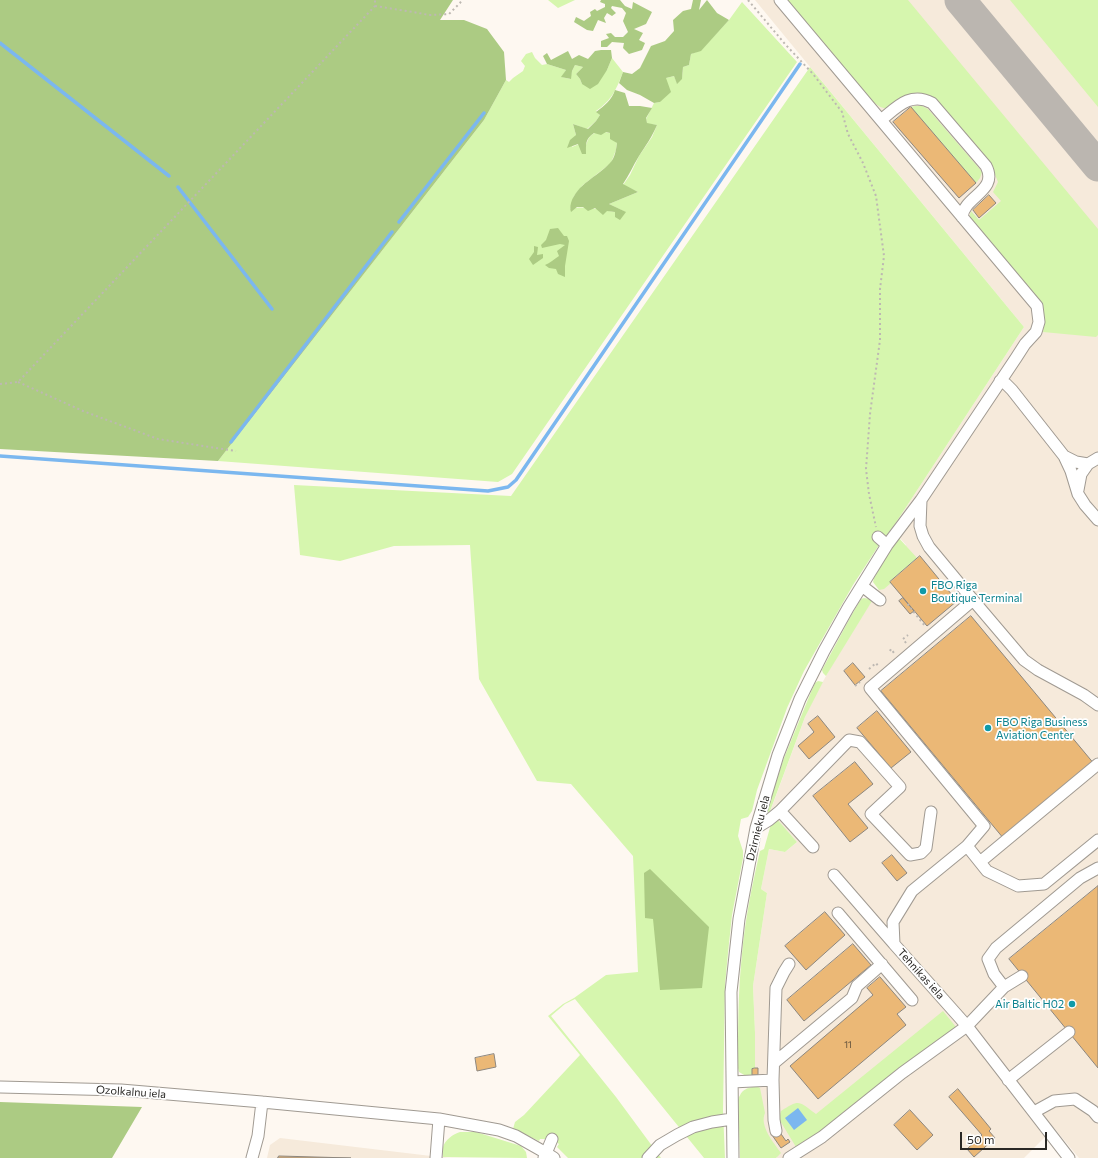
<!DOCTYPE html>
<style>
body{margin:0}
#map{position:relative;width:1098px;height:1158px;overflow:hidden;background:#fef8f1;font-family:Commissioner,sans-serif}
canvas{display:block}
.scale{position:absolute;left:960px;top:1132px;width:87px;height:18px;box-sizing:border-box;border:2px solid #2a2825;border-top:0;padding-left:5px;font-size:12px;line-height:14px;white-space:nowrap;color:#2a2825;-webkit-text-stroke:3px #fff;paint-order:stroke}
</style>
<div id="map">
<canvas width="1098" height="1158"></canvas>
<div class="scale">50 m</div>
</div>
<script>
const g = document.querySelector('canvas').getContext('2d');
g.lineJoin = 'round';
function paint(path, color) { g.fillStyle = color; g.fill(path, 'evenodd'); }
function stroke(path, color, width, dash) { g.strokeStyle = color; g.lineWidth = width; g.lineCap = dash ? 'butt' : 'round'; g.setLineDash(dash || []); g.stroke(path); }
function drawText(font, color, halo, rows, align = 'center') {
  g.font = font + ' Commissioner,sans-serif'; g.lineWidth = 3.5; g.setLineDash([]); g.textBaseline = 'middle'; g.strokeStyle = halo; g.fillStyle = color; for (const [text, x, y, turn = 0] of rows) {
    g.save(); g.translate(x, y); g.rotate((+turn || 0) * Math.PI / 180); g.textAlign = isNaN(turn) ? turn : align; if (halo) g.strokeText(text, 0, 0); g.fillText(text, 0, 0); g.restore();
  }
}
const built = new Path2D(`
 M 755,0 L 1098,0 L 1098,1158 L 1079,1158 L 1054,1128 L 1024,1158 L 777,1158 L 761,1142 L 754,1123 L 752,1069 L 755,1068 L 755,1033 L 753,986 L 767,893 L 761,889 L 769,849 L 785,852 L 797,842 L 770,812 L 805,717 L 814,698 L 832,665 L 906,545 L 900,538 L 904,533 L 895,524 L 1024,327 Z
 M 280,1138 L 448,1158 L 267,1158 L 270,1145 Z`);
const green = new Path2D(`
 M 548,0 L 575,0 L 558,8 Z
 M 787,0 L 908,0 L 1098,229 L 1098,335 L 1096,337 L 1043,332 L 1044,326 L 1043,313 L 969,218 L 971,211 L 979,220 L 1001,201 L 993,192 L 998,182 L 994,172 L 932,99 C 916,88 910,93 895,103 C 893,104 890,107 887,108 C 882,109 877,105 873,102 Z
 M 1010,0 L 1098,0 L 1098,107 Z
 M 742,2 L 797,62 L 512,474 L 498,482 L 218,461 L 484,120 L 506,80 L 509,82 L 513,78 L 523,71 L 525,66 L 521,61 L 526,54 L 532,52 L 535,58 L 542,65 L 547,64 L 566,70 L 562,77 L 570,79 L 572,71 L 575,65 L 583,67 L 576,74 L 580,79 L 582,84 L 607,70 L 612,58 L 623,72 C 616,90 612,100 596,111 L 600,115 L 596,121 L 587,129 L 573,124 L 576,135 L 572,147 L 579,144 L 586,145 C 590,132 597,130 610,133 L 617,143 L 616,150 L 611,163 L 583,185 L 574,196 L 570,209 C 589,204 606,213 625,212 L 609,204 L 638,192 L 623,185 L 630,175 L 639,156 L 652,137 L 657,125 L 647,124 L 646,119 L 654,103 L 660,102 L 666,78 L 674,76 L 677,83 L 682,78 L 683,67 L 689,65 L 691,54 L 701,50 L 729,20 Z
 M 810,67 L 1024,327 L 895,524 L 886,536 L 879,534 L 879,545 L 853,585 L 804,671 L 787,708 L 757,790 L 752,811 L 748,817 L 741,819 L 738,836 L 743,851 L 743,858 L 732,915 L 728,953 L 725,985 L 723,1111 L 725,1158 L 704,1158 L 575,999 L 565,1004 L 551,1016 L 616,1097 L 661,1158 L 568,1158 L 557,1147 L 559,1144 L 547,1136 L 545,1139 L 540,1139 L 539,1141 L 513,1129 L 515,1122 L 524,1115 L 580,1055 L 548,1016 L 563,1004 L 574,998 L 606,975 L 638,972 L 633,856 L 571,784 L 537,781 L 479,679 L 470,545 L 394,546 L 340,561 L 300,555 L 294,485 L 511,496 Z
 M 915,106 L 922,106 L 928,109 L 978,167 L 982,172 L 980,178 L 976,183 L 911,107 Z
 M 898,537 L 917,558 L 890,581 L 891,583 L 884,589 L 879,590 L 873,582 L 874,578 Z
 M 864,598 L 870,599 L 872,601 L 826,676 L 823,673 L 822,670 L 851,616 L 861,599 Z
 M 818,681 L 823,682 L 805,717 L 769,814 L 768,813 L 767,809 L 784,758 L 811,692 L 815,683 Z
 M 776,818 L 797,842 L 785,852 L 769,849 L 761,889 L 767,893 L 753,986 L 755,1033 L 755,1068 L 752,1069 L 752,1075 L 746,1076 L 739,1072 L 738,1068 C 738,1030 738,992 742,954 C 745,920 752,885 760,851 L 764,849 L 771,824 Z
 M 943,1011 L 956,1027 L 892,1075 L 812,1139 L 796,1147 L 779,1119 L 781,1111 C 800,1099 798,1101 816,1114 Z
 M 756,1086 L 760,1088 L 765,1113 C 759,1126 774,1143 781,1153 L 776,1158 L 740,1158 L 738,1100 C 742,1089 745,1089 756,1086 Z
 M 460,1132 L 476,1132 L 521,1146 L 526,1152 L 527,1158 L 443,1157 C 443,1155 442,1150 443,1147 C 445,1140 453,1134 460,1132 Z`);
const forest = new Path2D(`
 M 0,0 L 453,0 L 440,20 L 464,20 L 487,29 L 504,52 L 506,80 L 484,120 L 218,461 L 0,449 Z
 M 601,0 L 620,0 L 625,6 L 632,9 L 633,2 L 652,12 L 646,24 L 634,29 L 643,33 L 639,40 L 645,43 L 642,50 L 629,54 L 623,48 L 624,43 L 612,42 L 607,47 L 601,47 L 601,41 L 609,38 L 606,34 L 611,33 L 615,37 L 623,37 L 628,32 L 623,21 L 626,13 L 622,8 L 612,6 L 611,8 L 616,13 L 612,16 L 607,13 L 604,18 L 606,23 L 598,20 L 593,31 L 587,30 L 574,22 L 576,17 L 584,21 L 591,16 L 590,12 L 595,9 L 597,11 L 605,7 L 605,4 L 600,2 Z
 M 693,0 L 701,0 L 699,10 L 707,0 L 717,13 L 729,20 L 701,51 L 691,54 L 689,65 L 683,67 L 682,79 L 677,84 L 674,76 L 666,78 L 671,92 L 660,102 L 654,103 L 640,95 L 627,90 L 619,83 L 623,72 L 632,74 L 640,68 L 651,46 L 665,41 L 674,31 L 673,20 L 683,11 L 691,9 Z
 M 601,50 L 611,50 L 612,58 L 607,70 L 598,84 L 590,89 L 582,84 L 580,79 L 576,74 L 583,67 L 575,65 L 572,71 L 571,79 L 561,77 L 566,70 L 547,64 L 543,56 L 547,53 L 551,60 L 568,51 L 572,59 L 579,55 L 588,59 L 595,51 Z
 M 615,90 L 625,93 L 629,106 L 640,106 L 652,108 L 646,118 L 647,123 L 657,125 C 652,137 646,145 639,156 C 633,166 629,175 623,184 L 638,192 L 609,204 L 626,212 L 620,220 L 615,217 L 615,212 L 607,211 L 603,215 L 595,208 L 588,211 L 583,207 L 577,207 L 571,212 C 570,209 570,207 571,203 C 577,184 597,177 610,163 C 615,158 616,150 617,143 L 610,139 L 610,133 L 606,132 L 601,135 L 594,133 C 585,139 586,144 586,154 L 582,154 L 578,144 L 567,148 L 570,140 L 576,135 L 573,124 L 588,129 L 596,121 L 600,115 L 596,112 C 604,106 612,100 615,90 Z
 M 558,228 L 564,236 L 567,236 L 569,241 L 565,266 L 565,277 L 558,274 L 556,269 L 549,268 L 545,265 C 550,263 554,259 559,256 L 557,251 L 565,245 L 560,244 L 542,248 L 541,245 L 546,240 L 550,229 Z
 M 534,246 L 538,247 L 537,255 L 543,254 L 543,258 L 533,265 L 529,259 L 534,252 Z
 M 650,869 L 709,927 L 702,988 L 660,990 L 653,919 L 645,918 L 644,873 Z
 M 0,1102 L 142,1107 L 112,1158 L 0,1158 Z`);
const water = new Path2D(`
 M 798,1108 L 807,1120 L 794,1130 L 785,1118 Z`);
const stream = new Path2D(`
 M 0,43 L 169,176
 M 178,187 L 272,309
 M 399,222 L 484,113
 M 231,442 L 392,232
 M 0,456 L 488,491 L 508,487 L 516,480 L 800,64`);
const taxiway = new Path2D(`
 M 960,0 L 1098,166`);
const building = new Path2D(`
 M 911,107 L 976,183 L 959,198 L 893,122 Z
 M 989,195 L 996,203 L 979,218 L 973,210 Z
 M 920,556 L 957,601 L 927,626 L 890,582 Z
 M 903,598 L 914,611 L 910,614 L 899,601 Z
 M 971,616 L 1095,765 L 1004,839 L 881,691 Z
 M 853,663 L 865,677 L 855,685 L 844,671 Z
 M 877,711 L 911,752 L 891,768 L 857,728 Z
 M 818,716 L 835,737 L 809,759 L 798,746 L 814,732 L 808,724 Z
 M 855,762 L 873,784 L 848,804 L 868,828 L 850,842 L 813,796 Z
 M 892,855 L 907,873 L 897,881 L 882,863 Z
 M 1098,886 L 1098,1068 L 1009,959 Z
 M 825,912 L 845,935 L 806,970 L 785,946 Z
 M 853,944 L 871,965 L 804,1021 L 787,1000 Z
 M 880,977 L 906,1007 L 897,1014 L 906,1025 L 818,1099 L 790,1066 L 873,995 L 867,988 Z
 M 494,1054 L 496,1067 L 477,1071 L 475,1058 Z
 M 755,1068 L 758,1068 L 758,1075 L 752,1075 L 752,1069 Z
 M 958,1089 L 991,1129 L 989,1131 L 995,1138 L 974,1157 L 967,1149 L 982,1135 L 949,1097 Z
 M 910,1110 L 933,1135 L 917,1150 L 894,1125 Z
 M 779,1131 L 786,1141 L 788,1139 L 790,1142 L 781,1148 L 772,1135 Z
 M 279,1156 L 351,1158 L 278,1158 Z`);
const path = new Path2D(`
 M 748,0 L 785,44 L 813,74 L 842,112 L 848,134 L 863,163 L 876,196 L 884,256 L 880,289 L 880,340 L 870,414 L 866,469 L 869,494 L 876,527
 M 375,6 L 413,12 L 429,15 L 449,14 L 460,3 L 462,0
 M 18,382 L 83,411 L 158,439 L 236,451
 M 0,384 L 18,382 L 375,6 L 375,0
 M 909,604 L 908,605 L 925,626
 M 906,643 L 903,639 L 908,635
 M 890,651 L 891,649 L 894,653
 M 869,669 L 876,663 L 878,666
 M 855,686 L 860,682`);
const minor = new Path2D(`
 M 780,0 L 1037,306 L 1039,322 L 1036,332 L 1025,344 L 1016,358 L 921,500 L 920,526 L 923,536 L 929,547 L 973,600 L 870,688 L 984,826 L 967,846
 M 881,120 C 896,108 910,91 932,103 L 986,166 C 999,191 964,196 962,217
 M 1000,381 L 1006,384 L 1012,390 L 1064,456 L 1071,471 L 1078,494 L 1085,505 L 1098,520
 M 1064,456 L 1076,462 L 1088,464 L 1098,458
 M 1078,490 L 1081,474 L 1088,464
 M 878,537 L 887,545
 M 862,586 L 880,600
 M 973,600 L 1024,660 L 1038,670 L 1084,695 L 1098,705
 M 780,811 L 813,847
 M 756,828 L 769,820 L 780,811 L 849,740 L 860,742 L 900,787 L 871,814 L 910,855 L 921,853 L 926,848 L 931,812
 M 980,862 L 1098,764
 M 834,875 L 894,944
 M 838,913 L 912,1000
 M 1004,987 L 994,974 L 988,959 L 996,948 L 1080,878 L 1098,868
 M 774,1063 L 852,998 L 857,986 L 882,964
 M 773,1080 L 776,988 L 784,972 L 789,964
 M 1008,1080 L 1069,1032
 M 732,1082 L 773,1080 L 774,1120 L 776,1131
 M 0,1087 L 121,1090 L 262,1102 L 439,1119 L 499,1130 L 516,1136 L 546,1153 L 554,1158
 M 1034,1112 L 1054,1101 L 1075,1099 L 1093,1111 L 1098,1117
 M 252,1158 L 258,1136 L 262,1102
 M 436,1158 L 439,1119
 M 544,1158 L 552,1139
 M 648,1158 L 660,1145 L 677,1135 L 693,1127 L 712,1122 L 732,1119
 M 733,1158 L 731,992 L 739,919 L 756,828 L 778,755 L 800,699 L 824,651 L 848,608 L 887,545 L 921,500
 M 789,1158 L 822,1137 L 902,1073 L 967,1026 L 1004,987 L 1022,976
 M 1069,1158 L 967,1026 L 894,944 L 893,922 L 912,891 L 967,846 L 987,871 L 1018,886 L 1044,884 L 1098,840`);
const markers = [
 [923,591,4,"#0f9aa8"],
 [988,728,4,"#0f9aa8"],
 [1072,1004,4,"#0f9aa8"]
];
const numberNames = [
 ["11",848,1045]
];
const cultureNames = [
 ["FBO Riga",931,585],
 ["Boutique Terminal",931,598],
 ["FBO Riga Business",996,722],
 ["Aviation Center",996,735],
 ["Air Baltic H02",1064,1004,"right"]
];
const streetNames = [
 ["Dzirnieku iela",758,828,-76],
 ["Tehnikas iela",921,974,48],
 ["Ozolkalnu iela",131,1092,4]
];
paint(built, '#f6eadb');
paint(green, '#d6f6ae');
paint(forest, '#accb83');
paint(water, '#7bb7ef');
stroke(stream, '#7bb7ef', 3.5);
stroke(taxiway, '#bbb6b0', 31);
paint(building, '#ebb876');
stroke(building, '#8d877f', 1);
stroke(minor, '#a09a92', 13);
stroke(path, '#bdb8b2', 2, [2, 3]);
stroke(minor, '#fff', 11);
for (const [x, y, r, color] of markers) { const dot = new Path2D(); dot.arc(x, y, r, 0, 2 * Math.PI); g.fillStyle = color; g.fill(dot); stroke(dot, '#fff', 1.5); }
drawText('9px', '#5a4c39', null, numberNames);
drawText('11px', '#0d838f', '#fff', cultureNames, 'left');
drawText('11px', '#2a2825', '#fff', streetNames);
</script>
